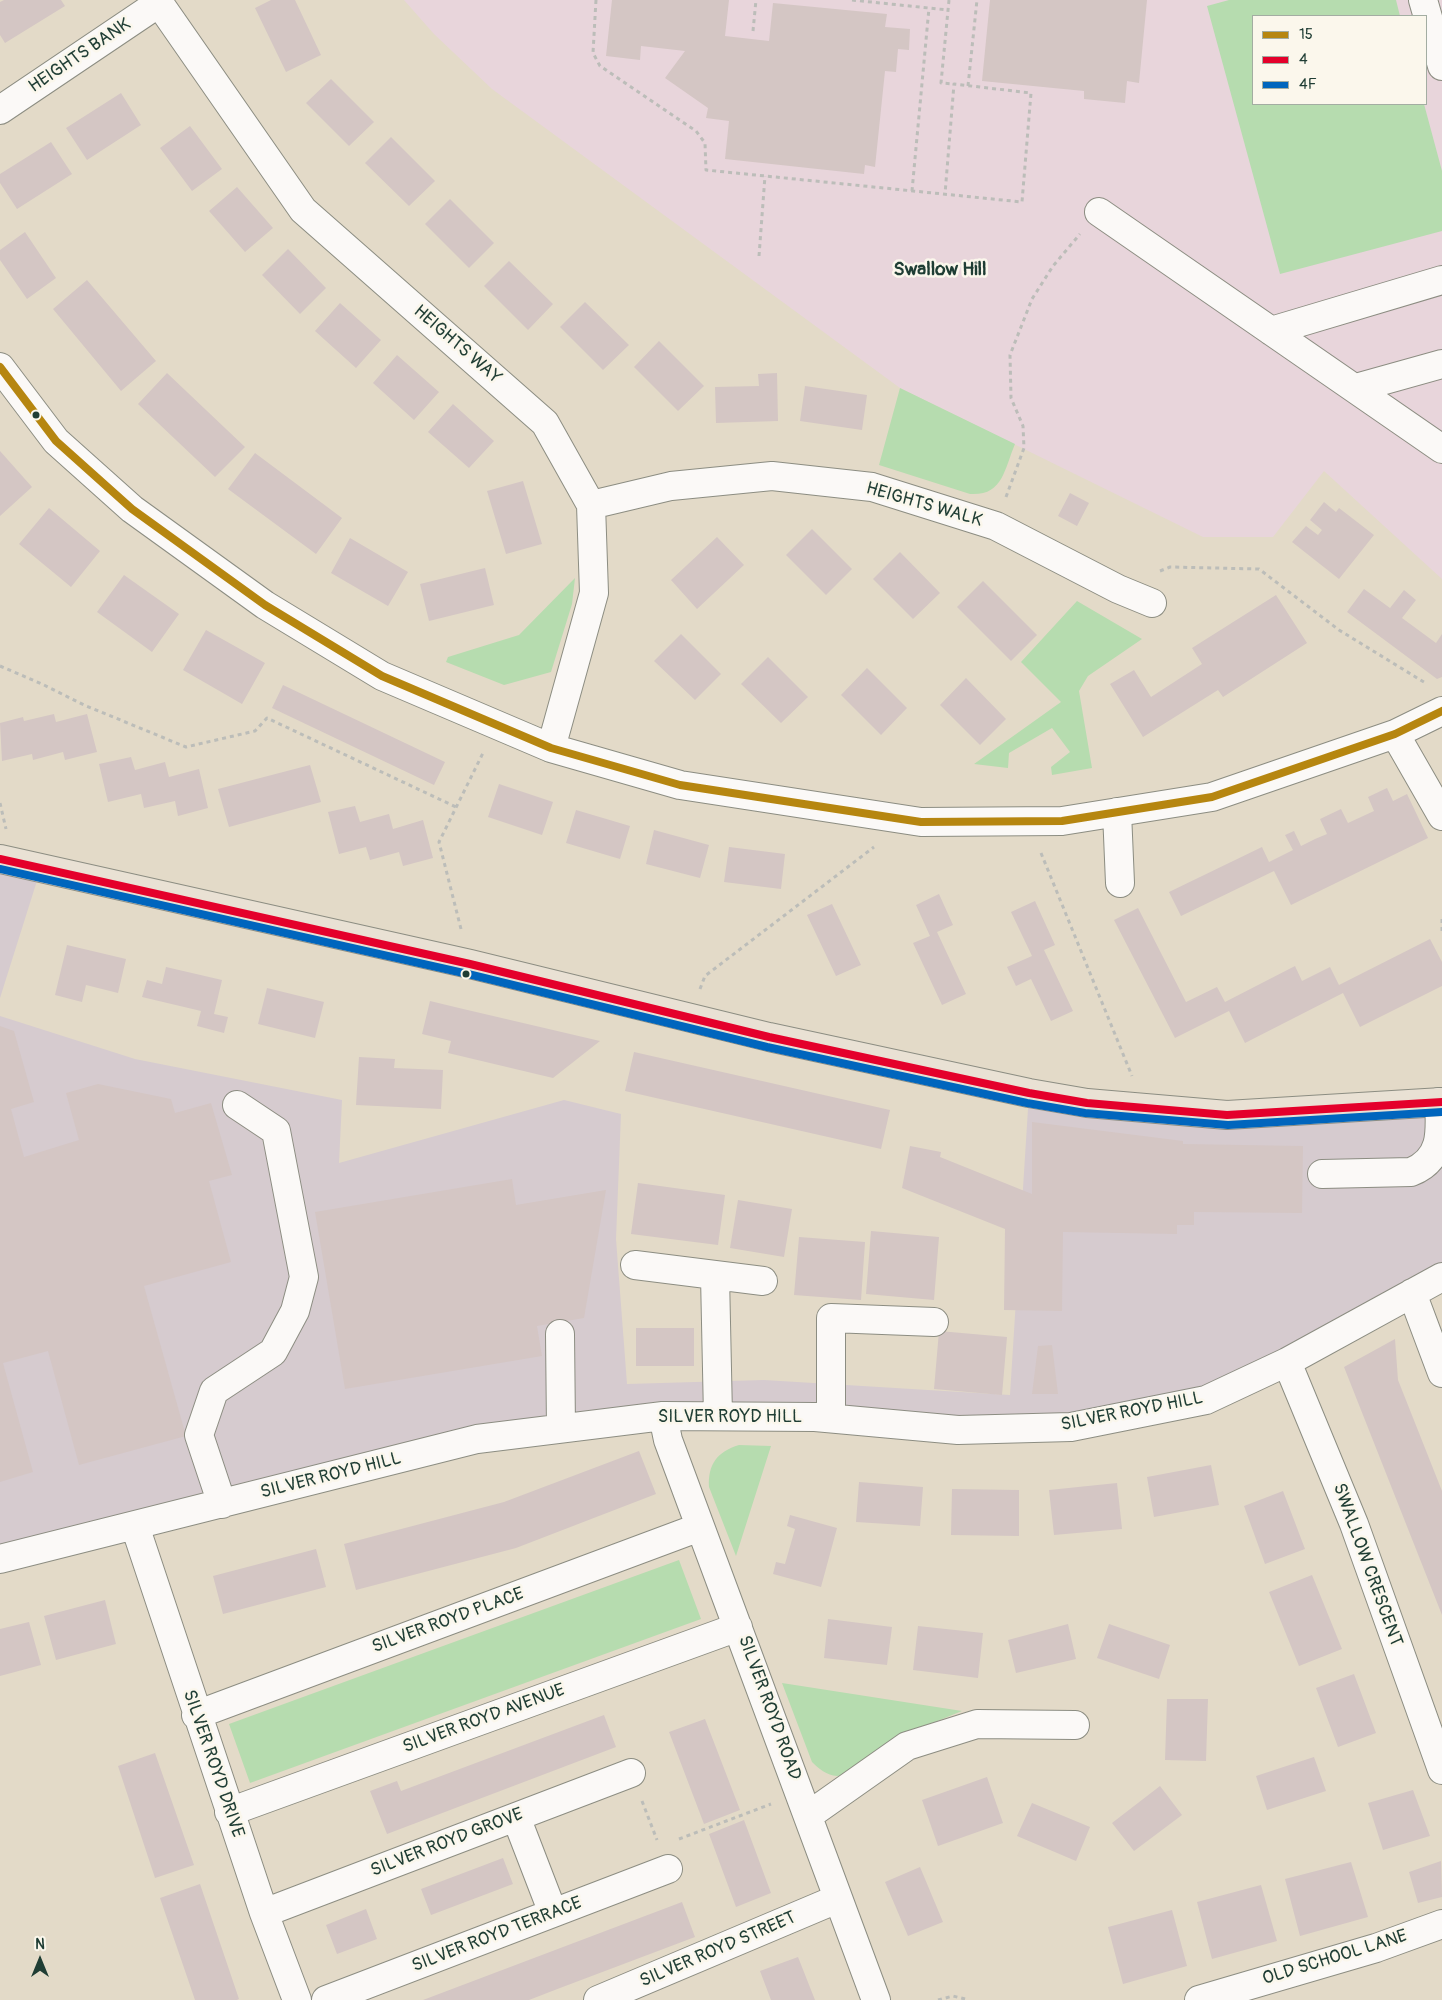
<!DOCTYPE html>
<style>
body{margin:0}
#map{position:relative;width:1442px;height:2000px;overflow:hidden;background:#e3dac8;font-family:Pangolin,sans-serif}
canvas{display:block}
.legend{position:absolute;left:1252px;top:15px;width:175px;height:90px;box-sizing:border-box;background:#fbf7ec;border:1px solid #a3ada2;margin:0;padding:6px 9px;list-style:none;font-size:15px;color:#1f3d34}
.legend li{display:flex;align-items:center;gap:10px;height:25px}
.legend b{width:25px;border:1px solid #a3ada2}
.north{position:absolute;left:15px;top:1935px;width:50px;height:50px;-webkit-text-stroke:4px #fbf7ec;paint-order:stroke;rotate:0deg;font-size:14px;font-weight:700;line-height:20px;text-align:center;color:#1f3d34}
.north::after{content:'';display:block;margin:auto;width:18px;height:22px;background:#1f3d34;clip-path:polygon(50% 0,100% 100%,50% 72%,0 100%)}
</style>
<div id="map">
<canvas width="1442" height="2000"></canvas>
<ul class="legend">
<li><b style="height:6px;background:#b68610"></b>15</li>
<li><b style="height:6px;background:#e4002b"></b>4</li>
<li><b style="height:6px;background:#0065bd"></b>4F</li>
</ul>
<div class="north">N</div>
</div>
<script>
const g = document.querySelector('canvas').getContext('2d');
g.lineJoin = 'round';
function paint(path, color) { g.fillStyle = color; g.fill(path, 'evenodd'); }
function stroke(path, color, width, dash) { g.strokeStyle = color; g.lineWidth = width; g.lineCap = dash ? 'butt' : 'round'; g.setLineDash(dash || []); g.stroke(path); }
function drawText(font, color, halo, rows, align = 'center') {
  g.font = font + ' Pangolin,sans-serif'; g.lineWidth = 5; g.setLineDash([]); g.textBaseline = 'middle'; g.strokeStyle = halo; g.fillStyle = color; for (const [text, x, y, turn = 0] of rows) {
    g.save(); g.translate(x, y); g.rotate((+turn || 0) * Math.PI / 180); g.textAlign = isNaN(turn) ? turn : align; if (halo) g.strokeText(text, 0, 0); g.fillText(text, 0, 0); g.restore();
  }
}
const built = new Path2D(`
 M 404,0 L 1442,0 L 1442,579 L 1324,471 L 1273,537 L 1203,537 L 900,388 L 492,89 L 434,34 ZM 1253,16 L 1426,16 L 1426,104 L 1253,104 Z`);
const industrial = new Path2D(`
 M 0,859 L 41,868 L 0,998 Z
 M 0,1016 L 135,1059 L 342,1100 L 339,1163 L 564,1100 L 621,1114 L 616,1239 L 627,1384 L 764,1380 L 1010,1395 L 1029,1093 L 1087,1103 L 1442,1102 L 1442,1277 L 1287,1362 L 1071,1427 L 831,1418 L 477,1439 L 0,1559 Z`);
const green = new Path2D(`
 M 1229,0 L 1396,0 L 1400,16 L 1253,16 L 1253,104 L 1424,104 L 1442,171 L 1442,231 L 1280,274 L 1207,6 Z
 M 900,388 L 1015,444 C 1004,470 1003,496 970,494 L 879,465 Z
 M 575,578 L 572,604 L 551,672 L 504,685 L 446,662 L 448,657 L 519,635 Z
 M 1077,601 L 1142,639 L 1088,676 L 1079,691 L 1092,768 L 1052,775 L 1051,767 L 1070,752 L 1052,728 L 1009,753 L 1008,768 L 974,764 L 1061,702 L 1021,662 Z
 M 739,1445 L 771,1446 L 736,1556 L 709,1487 C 708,1464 717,1452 739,1445 Z
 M 679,1560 L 701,1619 L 250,1783 L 229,1724 Z
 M 782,1683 L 962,1711 C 937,1721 914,1730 891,1744 C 879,1751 855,1772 842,1775 C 831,1779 819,1769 812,1762 Z`);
const building = new Path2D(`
 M 4,0 L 61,0 L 65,6 L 5,43 L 0,35 L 0,2 Z
 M 271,0 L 295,0 L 321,55 L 286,72 L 255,8 Z
 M 612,0 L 729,0 L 725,36 L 769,41 L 773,3 L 887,14 L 885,27 L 910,29 L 909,50 L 898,49 L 896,72 L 885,71 L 875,167 L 865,165 L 864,174 L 725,159 L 729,121 L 706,118 L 708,108 L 665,78 L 685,51 L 641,46 L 640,60 L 606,56 Z
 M 990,0 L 1147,0 L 1139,83 L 1127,81 L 1125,103 L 1084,99 L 1084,91 L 982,81 Z
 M 331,79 L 374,122 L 349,146 L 306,103 Z
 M 121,93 L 141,125 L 87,160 L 66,128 Z
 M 190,126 L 222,169 L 192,191 L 160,148 Z
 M 391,137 L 435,181 L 409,206 L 365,163 Z
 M 51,142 L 72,174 L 17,209 L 0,183 L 0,174 Z
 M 237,187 L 273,228 L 245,252 L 209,211 Z
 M 450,199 L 494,243 L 469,268 L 425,224 Z
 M 25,232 L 56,278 L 27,299 L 0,260 L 0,250 Z
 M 288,249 L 326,288 L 300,314 L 262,275 Z
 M 509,261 L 553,304 L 528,330 L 484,286 Z
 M 87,280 L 156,361 L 121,391 L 53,309 Z
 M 585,302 L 629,345 L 603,370 L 560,327 Z
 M 340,303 L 381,340 L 356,368 L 315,331 Z
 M 659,341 L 704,386 L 678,411 L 634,367 Z
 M 397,355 L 439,392 L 414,420 L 373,383 Z
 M 167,373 L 245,447 L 215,477 L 138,404 Z
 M 777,373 L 778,421 L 716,423 L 715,387 L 759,386 L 758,374 Z
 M 805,386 L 867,395 L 862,430 L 800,421 Z
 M 453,404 L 494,441 L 469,468 L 428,432 Z
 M 0,451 L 32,487 L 0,516 Z
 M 255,453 L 342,518 L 316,554 L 228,489 Z
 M 523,481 L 542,544 L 506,554 L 487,491 Z
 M 1070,493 L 1089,503 L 1077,526 L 1058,516 Z
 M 1324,502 L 1336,512 L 1339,508 L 1374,535 L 1339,579 L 1292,542 L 1306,526 L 1318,535 L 1322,530 L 1310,520 Z
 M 49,508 L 100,551 L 71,587 L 19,544 Z
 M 812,529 L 852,569 L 826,595 L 786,555 Z
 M 717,537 L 744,565 L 697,609 L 671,580 Z
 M 350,538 L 408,572 L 388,606 L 331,573 Z
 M 900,552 L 940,593 L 913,619 L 873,579 Z
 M 485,568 L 494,605 L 429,621 L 420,584 Z
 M 124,575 L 179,614 L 152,652 L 97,612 Z
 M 983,581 L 1037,635 L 1011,661 L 957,607 Z
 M 1364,589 L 1390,608 L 1404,590 L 1416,600 L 1402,618 L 1436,643 L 1442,634 L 1442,677 L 1437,679 L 1347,612 Z
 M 1276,595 L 1307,643 L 1223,697 L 1218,690 L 1143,737 L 1110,684 L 1134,670 L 1151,697 L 1202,664 L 1192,648 Z
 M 206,630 L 265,663 L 242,704 L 183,670 Z
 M 681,634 L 721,674 L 695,700 L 654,661 Z
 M 768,657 L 808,697 L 781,723 L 741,684 Z
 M 867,668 L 907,708 L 881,735 L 841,695 Z
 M 966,678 L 1006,719 L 980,745 L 940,705 Z
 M 283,685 L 445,762 L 434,785 L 272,708 Z
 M 54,714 L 56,722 L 87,714 L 97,752 L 65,760 L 63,752 L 33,760 L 32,754 L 2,761 L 0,723 L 23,717 L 24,721 Z
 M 131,757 L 135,770 L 165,762 L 169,777 L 199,769 L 208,808 L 178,816 L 175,801 L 144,808 L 141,794 L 108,802 L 99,764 Z
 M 310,765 L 321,802 L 229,827 L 218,789 Z
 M 499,784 L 553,802 L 542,835 L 488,817 Z
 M 1387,788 L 1393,801 L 1407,794 L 1428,838 L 1291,905 L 1274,871 L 1181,916 L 1169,892 L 1262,847 L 1269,862 L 1293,850 L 1285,835 L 1294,831 L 1301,846 L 1315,839 L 1327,834 L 1320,819 L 1341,809 L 1348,823 L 1374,811 L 1368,797 Z
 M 355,806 L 360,822 L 389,814 L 393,829 L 423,820 L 433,858 L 403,866 L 399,852 L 370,860 L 366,847 L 339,854 L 328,812 Z
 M 576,810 L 630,826 L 620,859 L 566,843 Z
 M 654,830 L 709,845 L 700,878 L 646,864 Z
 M 729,847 L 785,854 L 781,889 L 724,882 Z
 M 939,894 L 953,925 L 937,932 L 966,994 L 942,1005 L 913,943 L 930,936 L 916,905 Z
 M 1035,901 L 1055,945 L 1044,950 L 1073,1011 L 1051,1021 L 1031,979 L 1016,986 L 1007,967 L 1032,956 L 1011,912 Z
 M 832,904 L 861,965 L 836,976 L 807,915 Z
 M 1138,908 L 1186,1002 L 1217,987 L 1225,1002 L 1295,966 L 1302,981 L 1330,967 L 1339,985 L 1430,939 L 1442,962 L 1442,986 L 1360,1027 L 1343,993 L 1245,1043 L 1229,1011 L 1175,1038 L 1114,920 Z
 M 67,945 L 126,959 L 118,993 L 86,985 L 82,1002 L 55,995 Z
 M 166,967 L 222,980 L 214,1014 L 228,1017 L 224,1033 L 197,1026 L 201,1011 L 142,997 L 147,980 L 162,984 Z
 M 267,988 L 324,1002 L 315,1038 L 258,1024 Z
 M 430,1001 L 459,1008 L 600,1041 L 553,1078 L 448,1053 L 451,1041 L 422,1034 Z
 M 0,1026 L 14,1031 L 34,1102 L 11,1109 L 24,1157 L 79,1140 L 66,1093 L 98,1084 L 171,1099 L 175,1113 L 211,1103 L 232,1175 L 209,1181 L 231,1262 L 144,1286 L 186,1436 L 79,1465 L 48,1351 L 3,1363 L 33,1472 L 0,1482 Z
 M 634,1052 L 890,1110 L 881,1149 L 625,1091 Z
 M 359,1057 L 395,1059 L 394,1068 L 443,1070 L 441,1109 L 356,1105 Z
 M 1032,1122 L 1183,1141 L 1183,1144 L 1303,1146 L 1302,1213 L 1194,1212 L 1194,1225 L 1177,1225 L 1177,1234 L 1063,1232 L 1062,1311 L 1004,1310 L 1005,1229 L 902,1188 L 910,1146 L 941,1152 L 940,1157 L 1032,1194 Z
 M 512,1179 L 516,1205 L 606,1190 L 584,1318 L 537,1326 L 542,1356 L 345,1389 L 315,1212 Z
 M 638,1183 L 725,1195 L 718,1245 L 631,1234 Z
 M 738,1200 L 792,1209 L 784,1257 L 730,1248 Z
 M 871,1231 L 939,1237 L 934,1300 L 866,1294 Z
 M 799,1237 L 865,1242 L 861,1300 L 794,1295 Z
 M 636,1328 L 694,1328 L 694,1366 L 636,1366 Z
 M 939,1331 L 1007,1337 L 1002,1395 L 934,1389 Z
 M 1395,1339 L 1398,1380 L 1442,1491 L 1442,1615 L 1344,1367 Z
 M 1052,1345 L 1058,1394 L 1032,1394 L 1038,1346 Z
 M 639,1451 L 656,1494 L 516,1548 L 356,1590 L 344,1544 L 504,1502 Z
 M 1211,1465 L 1219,1505 L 1154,1517 L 1147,1477 Z
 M 859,1482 L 923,1487 L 920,1526 L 856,1522 Z
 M 1117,1483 L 1122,1529 L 1054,1535 L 1049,1490 Z
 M 952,1489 L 1019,1490 L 1019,1536 L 951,1535 Z
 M 1283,1491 L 1305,1549 L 1265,1564 L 1244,1506 Z
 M 790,1515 L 837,1528 L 821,1587 L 773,1574 L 776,1562 L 785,1564 L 795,1529 L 787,1526 Z
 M 316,1549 L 326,1587 L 223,1614 L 213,1576 Z
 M 1312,1575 L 1342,1649 L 1299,1666 L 1269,1592 Z
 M 105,1600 L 116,1644 L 56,1660 L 44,1616 Z
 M 828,1619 L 892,1627 L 887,1665 L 824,1658 Z
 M 29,1622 L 41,1665 L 0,1676 L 0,1629 Z
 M 1068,1624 L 1076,1659 L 1016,1673 L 1008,1640 Z
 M 1109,1624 L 1170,1645 L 1159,1679 L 1097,1658 Z
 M 918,1626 L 983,1633 L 978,1678 L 913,1670 Z
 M 1354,1674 L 1376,1733 L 1338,1747 L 1316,1688 Z
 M 1167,1699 L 1208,1699 L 1206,1761 L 1165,1760 Z
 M 604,1715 L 616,1747 L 387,1834 L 370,1791 L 397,1781 L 401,1791 Z
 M 705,1719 L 740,1810 L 704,1824 L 669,1732 Z
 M 155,1753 L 194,1865 L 155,1878 L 118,1766 Z
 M 1314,1757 L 1326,1791 L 1267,1810 L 1256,1776 Z
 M 987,1777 L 1003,1823 L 938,1846 L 922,1800 Z
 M 1160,1786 L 1182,1815 L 1134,1851 L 1112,1823 Z
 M 1413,1790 L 1430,1836 L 1383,1850 L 1368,1803 Z
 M 1032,1803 L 1090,1827 L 1076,1861 L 1017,1836 Z
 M 744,1820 L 771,1893 L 736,1907 L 709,1834 Z
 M 503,1858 L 513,1884 L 431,1915 L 421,1889 Z
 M 1441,1861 L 1442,1897 L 1418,1903 L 1409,1872 Z
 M 1351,1862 L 1368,1917 L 1300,1936 L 1285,1879 Z
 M 920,1867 L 943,1922 L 908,1936 L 885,1882 Z
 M 200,1884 L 239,1999 L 237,2000 L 195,2000 L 160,1898 Z
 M 1261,1885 L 1277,1941 L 1212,1959 L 1197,1902 Z
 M 682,1902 L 695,1937 L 560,1988 L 529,2000 L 423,2000 Z
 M 366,1909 L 377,1939 L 337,1954 L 326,1925 Z
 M 1172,1910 L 1187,1966 L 1123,1984 L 1108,1927 Z
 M 798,1957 L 815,2000 L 771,2000 L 760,1971 Z`);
const path = new Path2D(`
 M 596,0 L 593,53 L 600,66 L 696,131 L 705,143 L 706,170 L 1022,202 L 1031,93 L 954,84 L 945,194
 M 852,0 L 948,10
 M 949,0 L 941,83 L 954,84
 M 753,31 L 756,0
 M 968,86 L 977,0
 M 912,191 L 929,8
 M 759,256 L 765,176
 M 1006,497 L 1024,448 L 1023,426 L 1011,398 L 1010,355 L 1032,299 L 1053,266 L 1080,234
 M 1160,571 L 1170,567 L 1259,569 L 1339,630 L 1427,684
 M 0,666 L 42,684 L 84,705 L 186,747 L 255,731 L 267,718 L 456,807
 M 0,803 L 6,829
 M 1041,853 L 1132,1076
 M 1442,919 L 1442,935
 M 461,929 L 439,842 L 483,753
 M 700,989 L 705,976 L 874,847
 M 642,1801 L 657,1840
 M 679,1839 L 771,1804
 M 938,2000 L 953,1996 L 969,2000`);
const minor = new Path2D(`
 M 157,0 L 303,210 L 545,423 L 591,505 L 594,593 L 551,748
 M 1423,0 L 1442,66
 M 0,110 L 159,3
 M 1099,212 L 1442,449
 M 1271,331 L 1442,280
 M 0,367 L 56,441 L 132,509 L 265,605 L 382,676 L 551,748 L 680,785 L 921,822 L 1062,821 L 1212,797 L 1395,734 L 1442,711
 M 1356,388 L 1442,364
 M 591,505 L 671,486 L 772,476 L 872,487 L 996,526 L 1118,589 L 1152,603
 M 1395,734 L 1442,816
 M 1117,812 L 1120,883
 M 1322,1174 L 1411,1172 C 1442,1160 1441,1133 1439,1102
 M 635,1265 L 763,1281
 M 715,1276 L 718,1416
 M 1412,1293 L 1442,1373
 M 560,1334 L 561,1428
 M 1287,1362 L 1354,1524 L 1442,1770
 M 663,1416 L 668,1440 L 876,2000
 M 831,1418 L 831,1318 L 934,1322
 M 222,1504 L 199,1435 L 214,1391 L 273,1352 L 295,1311 L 304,1277 L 276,1131 L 237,1105
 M 135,1526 L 264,1913 L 297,2000
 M 0,1559 L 477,1439 L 663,1416 L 815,1417 L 958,1430 L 1071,1427 L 1206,1400 L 1287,1362 L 1442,1277
 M 196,1715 L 700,1527
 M 229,1812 L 738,1627
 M 809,1815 L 907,1746 L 977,1724 L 1075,1725
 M 516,1817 L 553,1913
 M 264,1913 L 631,1773
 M 326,2000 L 668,1869
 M 598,2000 L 837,1899
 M 1199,2000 L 1376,1948 L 1442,1924`);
const major = new Path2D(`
 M 0,859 L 470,964 L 769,1037 L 1029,1093 L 1087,1103 L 1227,1115 L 1442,1102`);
const bus1 = new Path2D(`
 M 0,367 L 56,441 L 132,509 L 265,605 L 382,676 L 551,748 L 680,785 L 921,822 L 1062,821 L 1212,797 L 1395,734 L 1442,711`);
const bus2 = new Path2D(`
 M 0,859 L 470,964 L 769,1037 L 1029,1093 L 1087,1103 L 1227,1115 L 1442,1102`);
const bus3 = new Path2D(`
 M 0,869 L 468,974 L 767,1047 L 1027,1103 L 1085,1113 L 1228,1125 L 1442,1112`);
const markers = [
 [36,415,4.5,"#1f3d34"],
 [466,974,4.5,"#1f3d34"]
];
const streetNames = [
 ["HEIGHTS BANK",80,56,-34],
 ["HEIGHTS WAY",457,345,41],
 ["HEIGHTS WALK",924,505,16],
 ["SILVER ROYD HILL",1132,1412,-11],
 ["SILVER ROYD HILL",730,1417],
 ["SILVER ROYD HILL",331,1476,-14],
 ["SWALLOW CRESCENT",1367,1565,70],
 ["SILVER ROYD PLACE",448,1621,-20],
 ["SILVER ROYD ROAD",769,1708,70],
 ["SILVER ROYD AVENUE",484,1719,-20],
 ["SILVER ROYD DRIVE",213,1764,71],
 ["SILVER ROYD GROVE",447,1843,-21],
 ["SILVER ROYD TERRACE",497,1935,-21],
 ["SILVER ROYD STREET",718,1950,-23],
 ["OLD SCHOOL LANE",1335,1958,-17]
];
const neighbourhoodNames = [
 ["Swallow Hill",940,270]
];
paint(built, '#e8d5db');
paint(industrial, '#d6cbcf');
paint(green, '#b6dcaf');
paint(building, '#d4c6c4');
stroke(minor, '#8c8d82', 30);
stroke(major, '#8c8d82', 30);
stroke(path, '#bcbdb9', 3, [4, 4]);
stroke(minor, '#fbf9f7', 28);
stroke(major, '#e9e1d4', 28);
stroke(bus1, '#b68610', 8);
stroke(bus2, '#e4002b', 8);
stroke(bus3, '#0065bd', 8);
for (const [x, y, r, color] of markers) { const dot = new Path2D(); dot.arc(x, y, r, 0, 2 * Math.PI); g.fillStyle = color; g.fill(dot); stroke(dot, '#fbf7ec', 2); }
drawText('18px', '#1f3d34', '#fbf7ec', streetNames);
drawText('bold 19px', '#1f3d34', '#fbf7ec', neighbourhoodNames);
</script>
